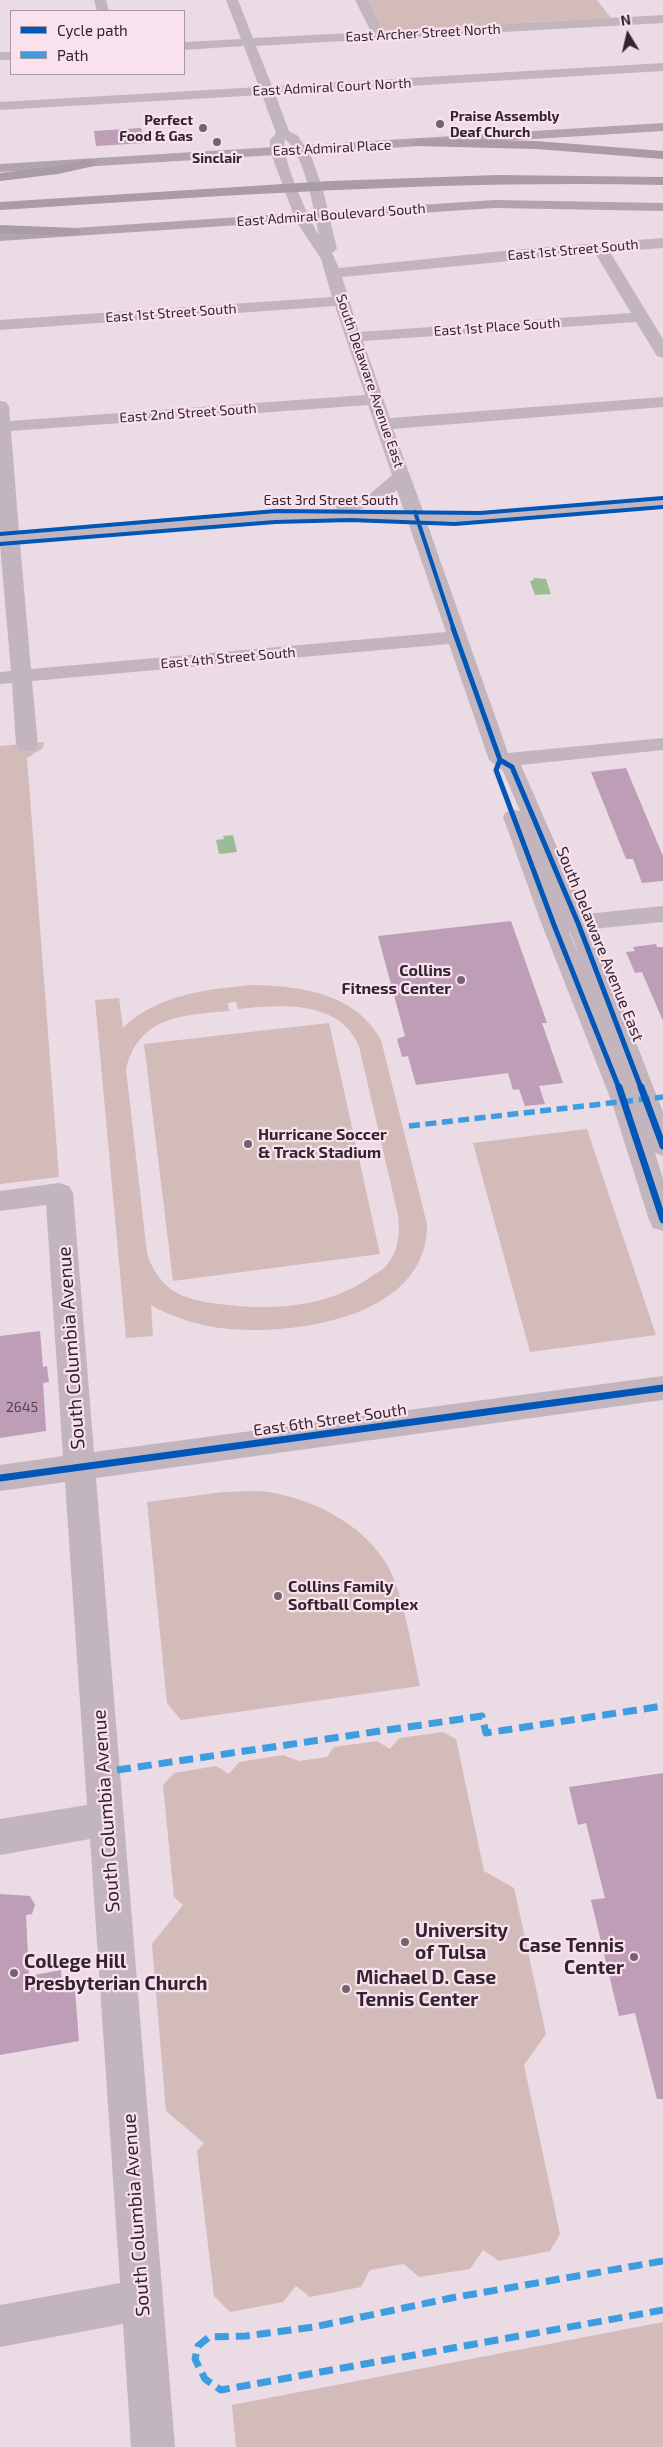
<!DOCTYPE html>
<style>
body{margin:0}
#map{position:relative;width:663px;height:2447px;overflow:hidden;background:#ebdbe4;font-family:"Exo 2",sans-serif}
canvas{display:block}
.legend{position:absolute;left:10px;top:10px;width:175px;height:65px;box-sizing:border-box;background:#f9e1ee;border:1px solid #aa95a2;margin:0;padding:6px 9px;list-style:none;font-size:15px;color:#332430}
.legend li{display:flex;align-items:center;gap:10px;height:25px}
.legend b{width:25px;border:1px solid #aa95a2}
.north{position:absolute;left:603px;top:10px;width:50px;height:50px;-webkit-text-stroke:4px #f9e1ee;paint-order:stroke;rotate:351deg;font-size:14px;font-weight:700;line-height:20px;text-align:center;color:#332430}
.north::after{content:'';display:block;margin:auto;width:18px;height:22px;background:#332430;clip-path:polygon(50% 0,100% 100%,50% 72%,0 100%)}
</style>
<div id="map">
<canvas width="663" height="2447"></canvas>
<ul class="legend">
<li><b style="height:6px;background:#0057b8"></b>Cycle path</li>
<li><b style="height:6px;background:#3e9ce1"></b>Path</li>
</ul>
<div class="north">N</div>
</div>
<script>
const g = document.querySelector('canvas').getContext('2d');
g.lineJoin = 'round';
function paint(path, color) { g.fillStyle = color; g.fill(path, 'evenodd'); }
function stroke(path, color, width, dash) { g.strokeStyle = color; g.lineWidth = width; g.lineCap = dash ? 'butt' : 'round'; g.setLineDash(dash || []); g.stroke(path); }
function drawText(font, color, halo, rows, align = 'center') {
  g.font = font + ' "Exo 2",sans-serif'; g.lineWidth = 4.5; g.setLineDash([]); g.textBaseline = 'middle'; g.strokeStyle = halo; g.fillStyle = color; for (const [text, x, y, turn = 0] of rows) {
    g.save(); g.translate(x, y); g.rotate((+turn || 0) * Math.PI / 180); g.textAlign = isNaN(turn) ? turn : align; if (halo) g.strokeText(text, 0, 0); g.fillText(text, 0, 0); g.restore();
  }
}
const green = new Path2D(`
 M 366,0 L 597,0 L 611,18 L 383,31 Z
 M 44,742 L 43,748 L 27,758 L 59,1177 L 0,1184 L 0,746 Z
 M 252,985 C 301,986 355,993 381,1040 L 427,1224 C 428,1316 299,1335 230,1329 C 202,1327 174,1318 151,1305 L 153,1336 L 126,1338 L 95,1000 L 119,998 L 123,1028 C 156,995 207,989 252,985 ZM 236,1002 L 238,1009 C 281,1005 338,999 359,1046 L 398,1215 C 400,1234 399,1253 384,1268 C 381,1271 376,1273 372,1276 C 328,1308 271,1311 219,1304 C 203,1302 185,1299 172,1290 C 159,1280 152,1269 147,1253 L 126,1069 C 139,1016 183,1015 229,1011 L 228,1003 Z
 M 329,1023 L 380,1254 L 173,1281 L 144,1044 Z
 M 587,1129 L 656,1335 L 530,1352 L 473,1143 Z
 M 223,1492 C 237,1492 254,1490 268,1492 C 319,1500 374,1530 394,1579 C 407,1613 412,1651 420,1686 L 181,1720 L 167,1703 L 147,1502 Z
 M 443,1732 L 456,1739 L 484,1871 L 514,1888 L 546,2034 L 524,2065 L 560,2234 L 550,2251 L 499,2261 L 483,2250 L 470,2269 L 419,2277 L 404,2264 L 370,2270 L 361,2287 L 310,2297 L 296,2286 L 283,2302 L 230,2312 L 214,2296 L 197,2151 L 204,2143 L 166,2111 L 152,1944 L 183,1905 L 174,1897 L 163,1785 L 174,1773 L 216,1766 L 229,1774 L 239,1762 L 283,1755 L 299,1761 L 327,1757 L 334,1747 L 377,1741 L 390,1749 L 399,1738 Z
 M 663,2322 L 663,2447 L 236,2447 L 232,2405 Z`);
const water = new Path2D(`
 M 533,578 L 546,579 L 551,594 L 535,595 L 530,581 L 534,580 Z
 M 233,835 L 237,852 L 219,854 L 216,840 L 224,839 L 223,836 Z`);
const building = new Path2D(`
 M 141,128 L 145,143 L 96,146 L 94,131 Z
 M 626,768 L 663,856 L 663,881 L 642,883 L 633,859 L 626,859 L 591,772 Z
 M 511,921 L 547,1023 L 542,1023 L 563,1083 L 539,1086 L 545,1104 L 525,1106 L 519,1089 L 513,1090 L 508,1073 L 416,1085 L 408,1056 L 402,1057 L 397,1039 L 405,1036 L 378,936 Z
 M 656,944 L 657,947 L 663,947 L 663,1021 L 642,972 L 635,973 L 626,952 L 635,951 L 633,947 Z
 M 40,1331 L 43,1367 L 47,1366 L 49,1382 L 43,1383 L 46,1431 L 0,1438 L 0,1336 Z
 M 663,1773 L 663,2099 L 657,2099 L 635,2013 L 619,2016 L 591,1900 L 605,1898 L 586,1823 L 578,1825 L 569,1787 Z
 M 0,1894 L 30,1896 L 35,1905 L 32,1914 L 26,1915 L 29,1976 L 61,1970 L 62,1992 L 75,1990 L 79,2041 L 0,2055 Z`);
const minor = new Path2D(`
 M 94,0 L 106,0 L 109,11 L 97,11 Z
 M 226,0 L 238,0 L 253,38 L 371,32 L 355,0 L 367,0 L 383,31 L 663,15 L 663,23 L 256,46 L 272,86 L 663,63 L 663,71 L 275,94 L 289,131 L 298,136 L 312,158 L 323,190 L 337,249 L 332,253 L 339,268 L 533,248 L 663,238 L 663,248 L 610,252 L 663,339 L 663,358 L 657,356 L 636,322 L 363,341 L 390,418 L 663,397 L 663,407 L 393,429 L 423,511 L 473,512 L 663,498 L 663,508 L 473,524 L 427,523 L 508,753 L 663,738 L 663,750 L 521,765 L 586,914 L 663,906 L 663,922 L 592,929 L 663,1112 L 663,1156 L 655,1153 L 663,1179 L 663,1231 L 653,1228 L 649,1220 L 611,1100 L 542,925 L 503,817 L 506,812 L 514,810 L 520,811 L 503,771 L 489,760 L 449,644 L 32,681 L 38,745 L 35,750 L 27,751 L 19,750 L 16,745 L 12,683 L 0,684 L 0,672 L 11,671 L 0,545 L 0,401 L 6,402 L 9,406 L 10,421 L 365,395 L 335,306 L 0,330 L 0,320 L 332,297 L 321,259 L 296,221 L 270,151 L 270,140 L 276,133 L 262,95 L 0,110 L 0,102 L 259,87 L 244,46 L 184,50 L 184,42 L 241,39 ZM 285,139 C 305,155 314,211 319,235 C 309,218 280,157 285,139 ZM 595,253 L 631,313 L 359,332 L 342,277 ZM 368,405 L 392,475 L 370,494 L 338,503 L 335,507 L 337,509 L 281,510 L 19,532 L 11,431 ZM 397,490 L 404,511 L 358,510 L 383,501 ZM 338,521 L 408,522 L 446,632 L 31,669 L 20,543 L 281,522 ZM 569,932 L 570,932 L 580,959 Z
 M 0,52 L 11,52 L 11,60 L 0,60 Z
 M 59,1183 L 69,1186 L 73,1193 L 94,1452 L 663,1376 L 663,1400 L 96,1478 L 175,2447 L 131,2447 L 123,2324 L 0,2347 L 0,2305 L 120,2283 L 90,1839 L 0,1855 L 0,1819 L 87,1805 L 65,1482 L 0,1491 L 0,1465 L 63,1456 L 46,1205 L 0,1211 L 0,1191 Z`);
const major = new Path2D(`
 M 663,123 L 663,131 L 0,172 L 0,164 Z
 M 495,200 L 663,203 L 663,211 L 495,208 L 0,241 L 0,233 Z`);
const highway = new Path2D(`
 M 420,139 L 536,141 L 663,151 L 663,159 L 536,149 L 415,146 L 413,143 Z
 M 89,159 L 96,163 L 94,166 L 58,174 L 0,181 L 0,173 L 58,166 Z
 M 497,175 L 663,177 L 663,185 C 441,180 221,196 0,210 L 0,202 L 331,181 Z
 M 0,225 L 75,228 L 82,232 L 75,236 L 0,233 Z`);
const quietFar1 = new Path2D(`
 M 409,1126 L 663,1097`);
const quiet = new Path2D(`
 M 117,1770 L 482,1716 L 486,1733 L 663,1706
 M 663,2261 L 451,2298 L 314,2327 L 246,2336 L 209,2337 L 198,2346 L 195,2359 L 205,2379 L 221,2390 L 663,2310`);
const cyclewayFar2 = new Path2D(`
 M 415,512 L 454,630
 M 0,534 L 276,511 L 480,513 L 663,498
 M 0,544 L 275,522 L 350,520 L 455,524 L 663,507`);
const cyclewayFar1 = new Path2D(`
 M 453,628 L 500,760 L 512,767 L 578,923 L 641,1088
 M 500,760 L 496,770 L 554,925 L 619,1088`);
const cycleway = new Path2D(`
 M 619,1087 L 663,1220
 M 641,1087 L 663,1146
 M 0,1478 L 663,1388`);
const markers = [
 [440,124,5,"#73646f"],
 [203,128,5,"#73646f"],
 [217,142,5,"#73646f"],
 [461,980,5,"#73646f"],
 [248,1144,5,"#73646f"],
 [278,1596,5,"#73646f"],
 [405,1942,5,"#73646f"],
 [634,1957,5,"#73646f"],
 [14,1973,5,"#73646f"],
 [346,1989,5,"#73646f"]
];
const farStreetnames = [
 ["East Archer Street North",423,33,-3],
 ["East Admiral Court North",332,87,-3],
 ["East Admiral Place",332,148,-3],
 ["East Admiral Boulevard South",331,215,-4],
 ["East 1st Street South",573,250,-5],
 ["East 1st Street South",171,313,-4],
 ["East 1st Place South",497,327,-4],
 ["South Delaware Avenue East",370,381,71],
 ["East 2nd Street South",188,413,-4],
 ["East 3rd Street South",331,500],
 ["East 4th Street South",228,658,-5]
];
const farPoinames = [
 ["Praise Assembly",450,116],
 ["Deaf Church",450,132],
 ["Perfect",193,120,"right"],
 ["Food & Gas",193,136,"right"],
 ["Sinclair",217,158,"center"]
];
const numberNames = [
 ["2645",22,1407]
];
const streetNames = [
 ["South Delaware Avenue East",600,944,68],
 ["East 6th Street South",330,1420,-8]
];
const poiNames = [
 ["Collins",451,971,"right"],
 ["Fitness Center",451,989,"right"],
 ["Hurricane Soccer",258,1135],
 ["& Track Stadium",258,1153],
 ["Collins Family",288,1587],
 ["Softball Complex",288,1605]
];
const nearStreetnames = [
 ["South Columbia Avenue",71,1348,-94],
 ["South Columbia Avenue",106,1811,-94],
 ["South Columbia Avenue",136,2215,-94]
];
const nearPoinames = [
 ["University",415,1931],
 ["of Tulsa",415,1953],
 ["Case Tennis",624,1946,"right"],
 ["Center",624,1968,"right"],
 ["College Hill",24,1962],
 ["Presbyterian Church",24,1984],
 ["Michael D. Case",356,1978],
 ["Tennis Center",356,2000]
];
paint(green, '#d3bbb9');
paint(water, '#9abc96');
paint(building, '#be9db7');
paint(minor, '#c3b5be');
paint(major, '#b1a4ad');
paint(highway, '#a99ca3');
stroke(quietFar1, '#3e9ce1', 5.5, [11, 5.5]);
stroke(quiet, '#3e9ce1', 7, [14, 7]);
stroke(cyclewayFar2, '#0057b8', 4);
stroke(cyclewayFar1, '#0057b8', 5);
stroke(cycleway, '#0057b8', 7);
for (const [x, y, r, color] of markers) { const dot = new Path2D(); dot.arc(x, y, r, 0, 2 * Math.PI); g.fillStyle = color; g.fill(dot); stroke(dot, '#f9e1ee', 2); }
drawText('14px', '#332430', '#f9e1ee', farStreetnames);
drawText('bold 14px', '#332430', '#f9e1ee', farPoinames, 'left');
drawText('14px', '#564252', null, numberNames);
drawText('16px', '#332430', '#f9e1ee', streetNames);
drawText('bold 16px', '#332430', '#f9e1ee', poiNames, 'left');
drawText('19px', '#332430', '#f9e1ee', nearStreetnames);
drawText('bold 19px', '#332430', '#f9e1ee', nearPoinames, 'left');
</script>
